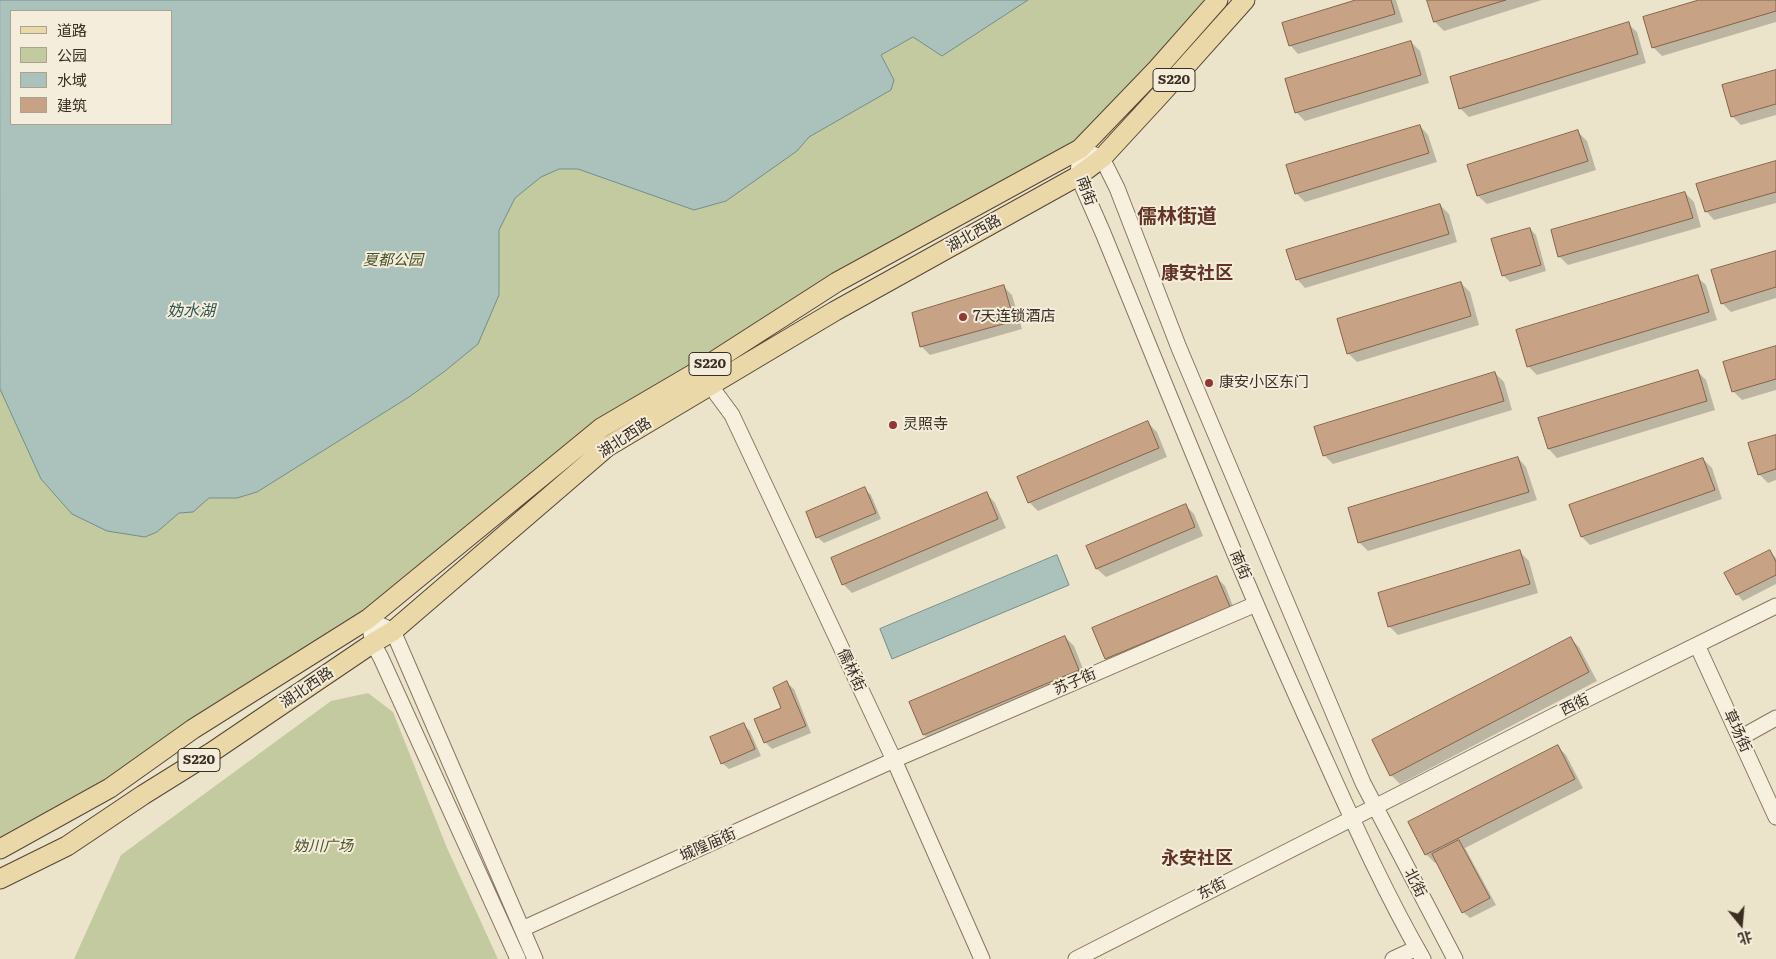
<!DOCTYPE html>
<meta charset="utf-8">
<style>
body{margin:0}
#map{position:relative;width:1776px;height:959px;overflow:hidden;background:#ece3cb;font-family:Literata,"Noto Sans SC",serif}
canvas{display:block}
.legend{position:absolute;left:10px;top:10px;width:162px;height:115px;box-sizing:border-box;background:#f4eddb;border:1px solid #aaa191;margin:0;padding:6px 9px;list-style:none;font-size:15px;color:#3a2e23}
.legend li{display:flex;align-items:center;gap:10px;height:25px}
.legend b{width:25px;border:1px solid #aaa191}
.north{position:absolute;left:1716px;top:899px;width:50px;height:50px;-webkit-text-stroke:4px #f4eddb;paint-order:stroke;rotate:163deg;font-size:14px;font-weight:700;line-height:20px;text-align:center;color:#3a2e23}
.north::after{content:'';display:block;margin:auto;width:18px;height:22px;background:#3a2e23;clip-path:polygon(50% 0,100% 100%,50% 72%,0 100%)}
</style>
<div id="map">
<canvas width="1776" height="959"></canvas>
<ul class="legend">
<li><b style="height:6px;background:#ebd8a8"></b>道路</li>
<li><b style="height:14px;background:#c4caa0"></b>公园</li>
<li><b style="height:14px;background:#abc1bb"></b>水域</li>
<li><b style="height:14px;background:#c7a285"></b>建筑</li>
</ul>
<div class="north">北</div>
</div>
<script>
const g = document.querySelector('canvas').getContext('2d');
g.lineJoin = 'round';
function paint(path, color) { g.fillStyle = color; g.fill(path, 'evenodd'); }
function stroke(path, color, width, dash) { g.strokeStyle = color; g.lineWidth = width; g.lineCap = dash ? 'butt' : 'round'; g.setLineDash(dash || []); g.stroke(path); }
function drawText(font, color, halo, rows, align = 'center') {
  g.font = font + ' Literata,"Noto Sans SC",serif'; g.lineWidth = 4; g.setLineDash([]); g.textBaseline = 'middle'; g.strokeStyle = halo; g.fillStyle = color; for (const [text, x, y, turn = 0] of rows) {
    g.save(); g.translate(x, y); g.rotate((+turn || 0) * Math.PI / 180); g.textAlign = isNaN(turn) ? turn : align; if (halo) g.strokeText(text, 0, 0); g.fillText(text, 0, 0); g.restore();
  }
}
const green = new Path2D(`
 M 0,0 L 1204,0 L 1152,67 L 1080,149 L 601,428 L 368,619 L 0,848 ZM 11,11 L 171,11 L 171,124 L 11,124 Z
 M 368,693 L 393,712 L 447,848 L 498,959 L 74,959 L 121,855 L 331,701 Z`);
const water = new Path2D(`
 M 0,0 L 1028,0 L 942,56 L 913,37 L 881,55 L 894,80 L 891,90 L 809,137 L 797,151 L 726,201 L 694,210 L 578,169 L 559,169 L 541,177 L 515,198 L 499,230 L 499,295 L 478,344 L 445,371 L 409,397 L 257,492 L 237,498 L 209,498 L 193,512 L 179,513 L 157,532 L 145,537 L 107,531 L 72,514 L 41,479 L 0,389 ZM 171,11 L 171,124 L 11,124 L 11,11 Z
 M 1057,555 L 1069,585 L 892,659 L 880,629 Z`);
const shadow = new Path2D(`
 M 1361,0 L 1396,0 L 1403,22 L 1298,54 L 1290,45 Z
 M 1429,0 L 1542,0 L 1444,31 L 1435,22 Z
 M 1704,0 L 1776,0 L 1776,22 L 1662,56 L 1653,47 Z
 M 1628,24 L 1637,32 L 1646,63 L 1469,117 L 1460,108 Z
 M 1411,42 L 1420,51 L 1429,83 L 1305,121 L 1296,112 Z
 M 1776,71 L 1776,115 L 1741,125 L 1732,116 Z
 M 1420,126 L 1428,135 L 1437,162 L 1305,202 L 1296,193 Z
 M 1578,132 L 1587,141 L 1596,170 L 1487,204 L 1478,196 Z
 M 1776,162 L 1776,203 L 1714,220 L 1706,211 Z
 M 1685,193 L 1694,202 L 1701,227 L 1568,265 L 1559,256 Z
 M 1440,205 L 1449,214 L 1457,242 L 1305,288 L 1297,279 Z
 M 1530,229 L 1536,235 L 1546,271 L 1510,282 L 1503,275 Z
 M 1776,252 L 1776,298 L 1731,312 L 1722,303 Z
 M 1697,277 L 1706,285 L 1717,320 L 1537,375 L 1528,366 Z
 M 1461,283 L 1470,292 L 1479,325 L 1357,362 L 1348,353 Z
 M 1003,286 L 1012,295 L 1022,329 L 930,355 L 921,346 Z
 M 1776,347 L 1776,390 L 1742,400 L 1733,391 Z
 M 1698,372 L 1706,380 L 1715,410 L 1557,458 L 1549,449 L 1540,419 Z
 M 1495,373 L 1504,382 L 1512,410 L 1333,464 L 1324,455 Z
 M 1148,423 L 1157,432 L 1167,457 L 1038,511 L 1029,502 Z
 M 1776,436 L 1776,480 L 1768,483 L 1759,474 Z
 M 1518,458 L 1526,467 L 1537,500 L 1368,551 L 1359,542 Z
 M 1703,459 L 1712,468 L 1722,499 L 1590,545 L 1582,537 Z
 M 865,489 L 871,495 L 881,519 L 824,543 L 817,537 Z
 M 987,494 L 995,503 L 1006,528 L 852,593 L 843,584 Z
 M 1185,505 L 1194,514 L 1203,536 L 1106,577 L 1097,569 L 1088,546 Z
 M 1520,552 L 1529,561 L 1538,593 L 1398,635 L 1389,626 Z
 M 1770,552 L 1776,558 L 1776,584 L 1743,601 L 1737,594 Z
 M 1216,577 L 1225,586 L 1237,616 L 1115,667 L 1106,658 Z
 M 1065,637 L 1074,646 L 1087,679 L 933,743 L 924,735 L 910,702 Z
 M 1571,639 L 1579,647 L 1597,681 L 1400,784 L 1391,775 Z
 M 787,683 L 794,689 L 811,733 L 772,749 L 766,743 L 756,719 L 782,708 Z
 M 743,724 L 750,731 L 761,756 L 729,769 L 722,763 Z
 M 1558,747 L 1566,755 L 1583,788 L 1465,848 L 1496,905 L 1470,918 L 1463,912 L 1437,862 L 1435,863 L 1426,854 Z`);
const building = new Path2D(`
 M 1356,0 L 1391,0 L 1395,14 L 1289,46 L 1282,23 Z
 M 1427,0 L 1506,0 L 1434,22 Z
 M 1699,0 L 1776,0 L 1776,11 L 1652,48 L 1643,17 Z
 M 1629,22 L 1638,54 L 1459,109 L 1450,77 Z
 M 1411,41 L 1421,75 L 1295,113 L 1285,79 Z
 M 1776,70 L 1776,104 L 1731,117 L 1722,85 Z
 M 1420,125 L 1429,153 L 1295,194 L 1286,165 Z
 M 1578,130 L 1588,161 L 1477,196 L 1467,165 Z
 M 1776,161 L 1776,192 L 1705,212 L 1696,184 Z
 M 1685,192 L 1693,218 L 1558,257 L 1551,230 Z
 M 1440,204 L 1449,234 L 1296,280 L 1286,250 Z
 M 1530,228 L 1541,265 L 1502,276 L 1491,239 Z
 M 1776,251 L 1776,287 L 1721,304 L 1711,270 Z
 M 1698,275 L 1709,312 L 1527,367 L 1516,330 Z
 M 1461,282 L 1471,316 L 1347,354 L 1337,319 Z
 M 1004,285 L 1014,321 L 920,347 L 912,313 Z
 M 1776,346 L 1776,379 L 1732,392 L 1723,362 Z
 M 1698,370 L 1707,401 L 1548,449 L 1538,418 Z
 M 1495,372 L 1504,401 L 1323,456 L 1314,427 Z
 M 1148,421 L 1159,448 L 1028,503 L 1017,477 Z
 M 1776,435 L 1776,469 L 1758,475 L 1748,443 Z
 M 1518,457 L 1529,492 L 1358,543 L 1348,508 Z
 M 1703,458 L 1715,490 L 1581,537 L 1569,505 Z
 M 865,487 L 876,513 L 816,538 L 806,512 Z
 M 987,492 L 998,519 L 842,585 L 831,558 Z
 M 1186,504 L 1195,527 L 1096,569 L 1086,546 Z
 M 1520,550 L 1530,584 L 1388,627 L 1378,593 Z
 M 1770,550 L 1776,562 L 1776,575 L 1736,595 L 1724,573 Z
 M 1217,576 L 1230,607 L 1105,659 L 1092,628 Z
 M 1065,636 L 1079,670 L 923,735 L 909,702 Z
 M 1571,637 L 1589,672 L 1390,776 L 1372,740 Z
 M 787,681 L 806,726 L 764,743 L 754,719 L 781,708 L 773,688 Z
 M 744,723 L 755,749 L 721,764 L 710,737 Z
 M 1558,745 L 1575,779 L 1425,855 L 1408,822 Z
 M 1459,840 L 1490,898 L 1462,913 L 1432,854 Z`);
const minor = new Path2D(`
 M 704,377 L 732,415 L 894,760 L 982,959
 M 368,619 L 393,631 L 535,959
 M 371,633 L 373,643 L 381,658 L 518,959
 M 1697,645 L 1776,817
 M 1740,738 L 1776,718
 M 522,929 L 894,760 L 1256,604
 M 1076,959 L 1577,704 L 1776,606
 M 1393,959 L 1417,948
 M 1423,959 C 1382,888 1349,812 1315,737 C 1239,571 1172,401 1103,233 L 1078,176 L 1080,149 L 1102,158 L 1117,188 L 1179,348 L 1363,783 L 1455,959`);
const major = new Path2D(`
 M 0,849 L 110,788 L 193,729 L 368,619 L 601,428 L 700,370 L 837,282 L 1080,149 L 1157,69 L 1218,0
 M 0,879 L 67,846 L 143,795 L 212,752 L 373,643 L 393,631 L 607,447 L 835,311 L 1078,176 L 1102,158 L 1161,94 L 1245,0`);
const markers = [
 [963,317,5,"#923735"],
 [1209,383,5,"#923735"],
 [893,425,5,"#923735"]
];
const shields = [
 [1174,80,42],
 [710,364,42],
 [199,760,42]
];
const shieldNames = [
 ["S220",1174,80],
 ["S220",710,364],
 ["S220",199,760]
];
const streetNames = [
 ["南街",1086,191,70],
 ["湖北西路",974,234,-29],
 ["湖北西路",625,438,-33],
 ["南街",1240,565,67],
 ["儒林街",851,670,65],
 ["苏子街",1075,682,-23],
 ["湖北西路",307,688,-34],
 ["西街",1575,705,-26],
 ["草场街",1737,731,65],
 ["城隍庙街",708,845,-24],
 ["北街",1415,883,63],
 ["东街",1212,889,-27]
];
const parkNames = [
 ["夏都公园",393,261],
 ["妫川广场",323,847]
];
const poiNames = [
 ["7天连锁酒店",973,317],
 ["康安小区东门",1219,383],
 ["灵照寺",903,425]
];
const waterNames = [
 ["妫水湖",191,311]
];
const quarterNames = [
 ["康安社区",1197,274],
 ["永安社区",1197,859]
];
const districtNames = [
 ["儒林街道",1177,217]
];
paint(green, '#c4caa0');
paint(water, '#abc1bb');
stroke(water, '#728f89', 1);
paint(shadow, '#0003');
paint(building, '#c7a285');
stroke(building, '#856248', 1);
stroke(minor, '#887661', 17);
stroke(major, '#564534', 21);
stroke(minor, '#f7f0de', 15);
stroke(major, '#ebd8a8', 19);
for (const [x, y, r, color] of markers) { const dot = new Path2D(); dot.arc(x, y, r, 0, 2 * Math.PI); g.fillStyle = color; g.fill(dot); stroke(dot, '#f4eddb', 2); }
for (const [x, y, w] of shields) { const box = new Path2D(); box.roundRect(x - w / 2, y - 11.5, w, 23, 4); g.fillStyle = '#f4eddb'; g.fill(box); stroke(box, '#3a2e23', 1); }
drawText('bold 14px', '#3a2e23', null, shieldNames);
drawText('15px', '#3a2e23', '#f4eddb', streetNames);
drawText('italic 15px', '#49542b', '#f4eddb', parkNames);
drawText('15px', '#3a2e23', '#f4eddb', poiNames, 'left');
drawText('italic 16px', '#335857', '#f4eddb', waterNames);
drawText('bold 18px', '#633425', '#f4eddb', quarterNames);
drawText('bold 20px', '#633425', '#f4eddb', districtNames);
</script>
